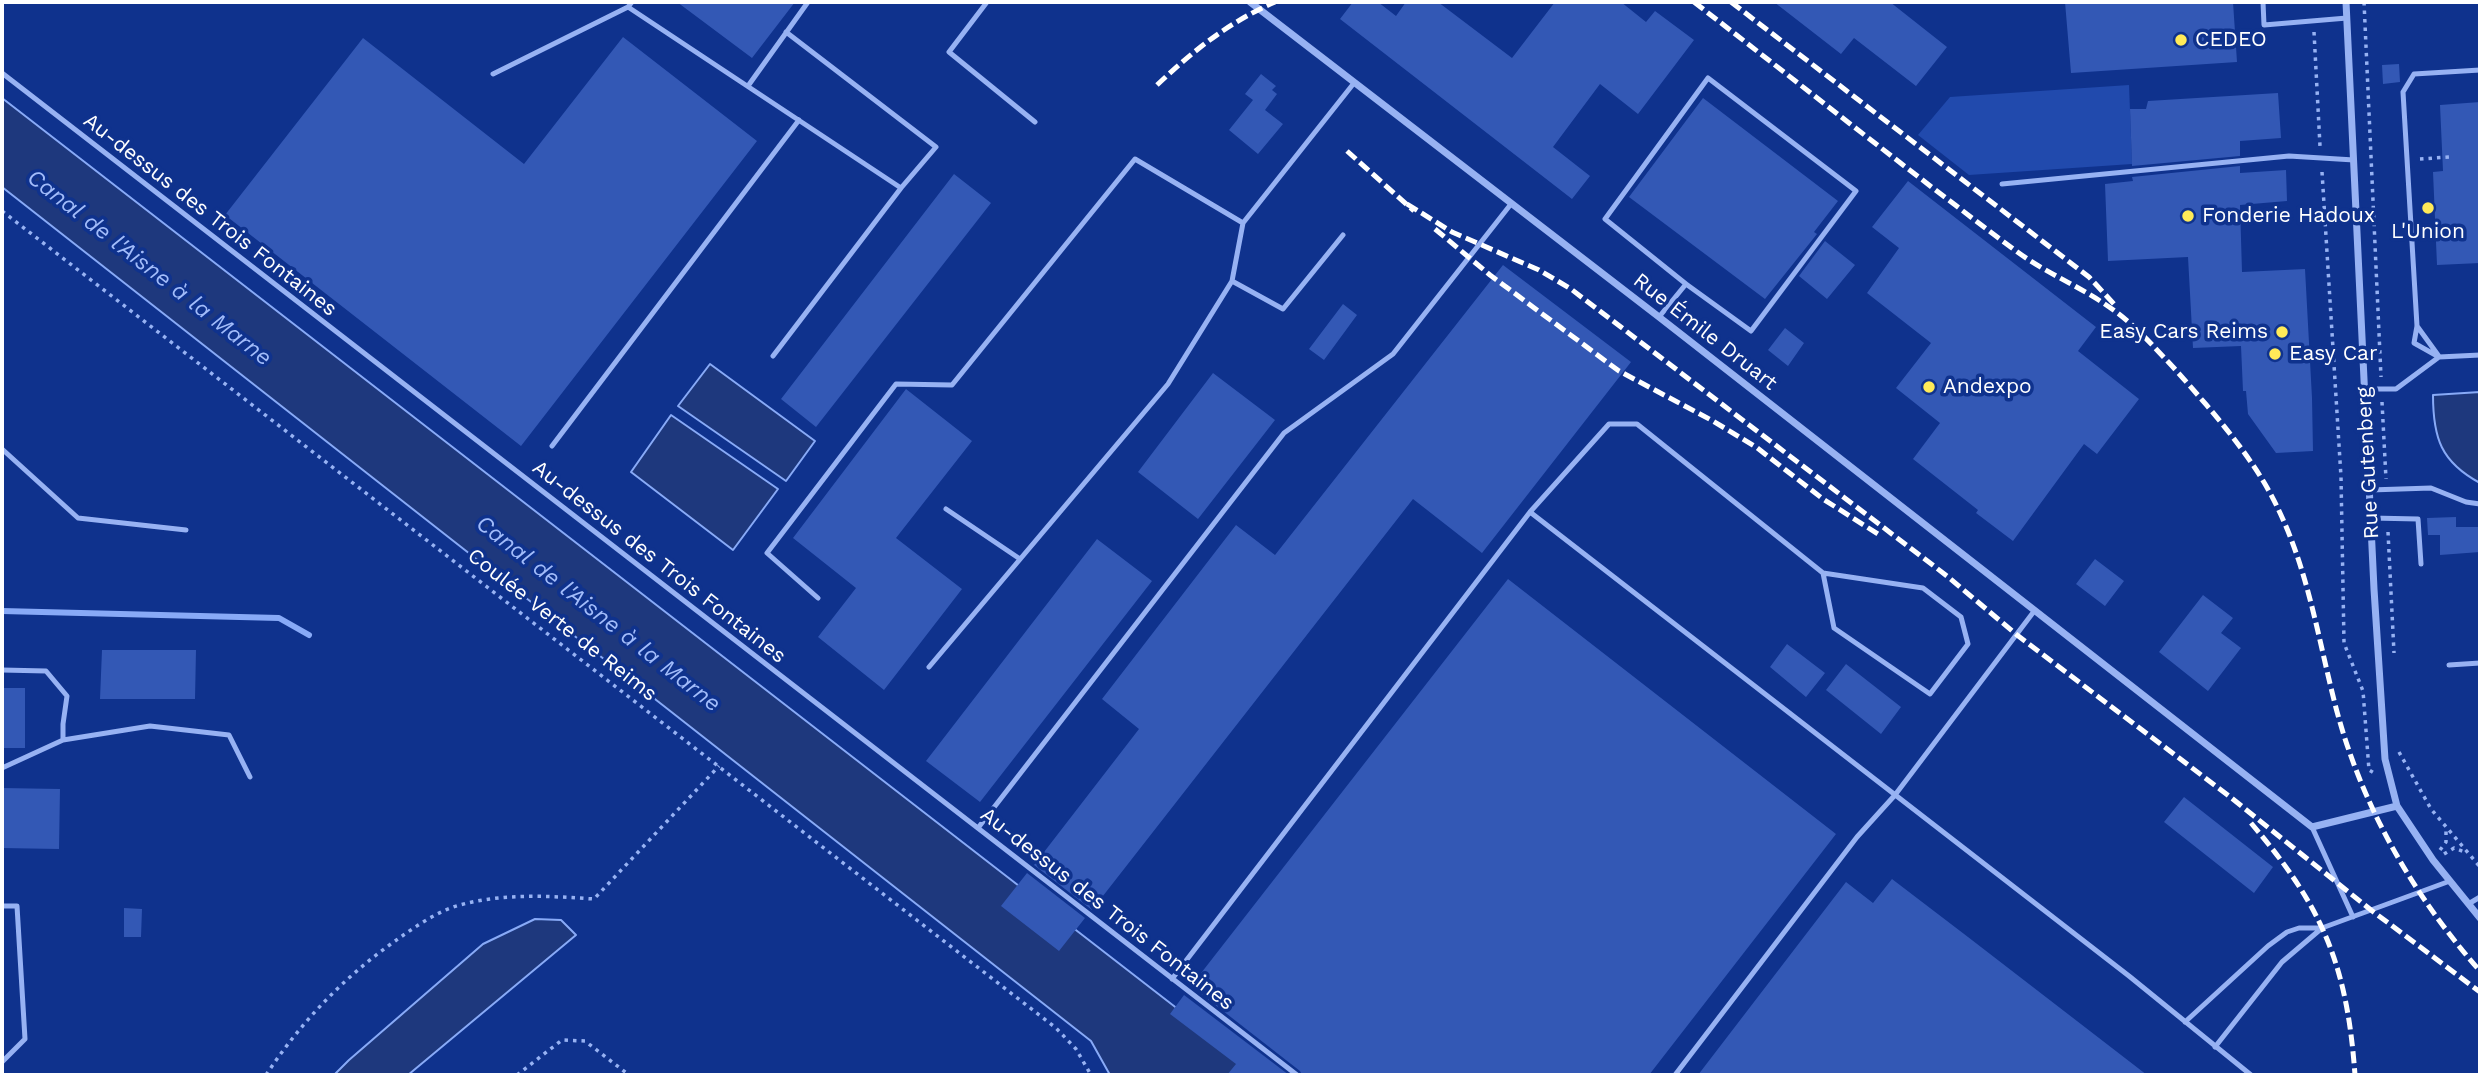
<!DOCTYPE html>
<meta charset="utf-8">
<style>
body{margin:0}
#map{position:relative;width:2482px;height:1077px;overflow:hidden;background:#0f328d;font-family:"Work Sans",sans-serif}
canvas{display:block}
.frame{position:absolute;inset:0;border:4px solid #fff;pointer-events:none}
</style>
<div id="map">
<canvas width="2482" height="1077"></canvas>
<div class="frame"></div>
</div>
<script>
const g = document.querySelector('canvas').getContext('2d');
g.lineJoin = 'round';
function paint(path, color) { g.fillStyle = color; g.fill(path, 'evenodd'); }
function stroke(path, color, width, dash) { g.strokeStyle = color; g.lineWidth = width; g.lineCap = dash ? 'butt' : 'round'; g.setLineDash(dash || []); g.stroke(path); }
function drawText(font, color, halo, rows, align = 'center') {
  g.font = font + ' "Work Sans",sans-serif'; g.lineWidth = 7; g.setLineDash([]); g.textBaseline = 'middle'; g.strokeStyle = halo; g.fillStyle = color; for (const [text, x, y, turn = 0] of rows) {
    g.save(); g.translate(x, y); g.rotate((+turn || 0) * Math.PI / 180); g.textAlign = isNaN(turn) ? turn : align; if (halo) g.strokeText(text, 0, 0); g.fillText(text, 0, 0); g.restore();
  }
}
const green = new Path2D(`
 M 2129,85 L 2132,164 L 1969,175 L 1918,135 L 1950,97 Z`);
const water = new Path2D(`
 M 2,98 L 1263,1075 L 1110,1075 L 1091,1041 L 2,187 Z
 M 710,364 L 815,441 L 786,481 L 678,406 Z
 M 2480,392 L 2480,483 C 2441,462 2433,438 2433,395 Z
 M 671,415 L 778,489 L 733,550 L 631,472 Z
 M 535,919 L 561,920 L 576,935 L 408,1075 L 334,1075 L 349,1060 L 483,944 Z`);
const stream = new Path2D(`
 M 2,611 L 279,618 L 309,635`);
const building = new Path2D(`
 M 677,2 L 795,2 L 752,58 Z
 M 1353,2 L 1378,2 L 1396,16 L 1406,2 L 1438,2 L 1512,58 L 1555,2 L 1621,2 L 1646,22 L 1655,11 L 1694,40 L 1638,114 L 1600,84 L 1553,147 L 1590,176 L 1572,199 L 1340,19 Z
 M 1774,2 L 1890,2 L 1947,47 L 1916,86 L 1854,38 L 1841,54 Z
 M 2065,2 L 2233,2 L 2237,62 L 2071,73 Z
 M 623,37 L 757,141 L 521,446 L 225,215 L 363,38 L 524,164 Z
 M 2399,64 L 2400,82 L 2383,84 L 2382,65 Z
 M 1261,74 L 1276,86 L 1272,90 L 1277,94 L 1265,110 L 1283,124 L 1258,154 L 1229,130 L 1253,100 L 1245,94 Z
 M 2278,93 L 2281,138 L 2240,141 L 2240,156 L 2132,166 L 2130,109 L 2146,109 L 2148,101 Z
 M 1703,98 L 1838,201 L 1814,232 L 1817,234 L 1765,299 L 1629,197 Z
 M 2480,102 L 2480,263 L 2437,265 L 2433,172 L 2443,171 L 2440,105 Z
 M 2240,166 L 2240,173 L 2286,170 L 2287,201 L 2240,205 L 2242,272 L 2305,269 L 2312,398 L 2313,451 L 2276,453 L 2248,414 L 2246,391 L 2243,391 L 2241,346 L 2193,348 L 2188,257 L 2108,261 L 2105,184 L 2133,181 L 2132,177 Z
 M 954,174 L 991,203 L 816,427 L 781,399 Z
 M 1908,181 L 2096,327 L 2078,351 L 2139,399 L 2097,454 L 2084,444 L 2013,541 L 1976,513 L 1978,510 L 1913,459 L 1940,423 L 1896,388 L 1931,343 L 1867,293 L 1899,248 L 1872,227 Z
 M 1825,241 L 1855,265 L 1827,299 L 1799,276 Z
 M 1503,265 L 1631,362 L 1482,553 L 1413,499 L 1092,910 L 1034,865 L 1139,729 L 1102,699 L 1236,525 L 1275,555 Z
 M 1343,304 L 1357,315 L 1324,360 L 1309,349 Z
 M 1785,328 L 1804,343 L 1788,366 L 1768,350 Z
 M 1213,373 L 1275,420 L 1198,519 L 1138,472 Z
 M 906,389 L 972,441 L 896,538 L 962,589 L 884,690 L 818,637 L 856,588 L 793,538 Z
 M 2456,517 L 2456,527 L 2480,527 L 2480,552 L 2440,555 L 2440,535 L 2428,535 L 2427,518 Z
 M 1097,539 L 1152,581 L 980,802 L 926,761 Z
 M 2095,559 L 2124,581 L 2105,606 L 2076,584 Z
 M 1508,579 L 1836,834 L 1649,1075 L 1302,1075 L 1300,1071 L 1191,986 Z
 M 2203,595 L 2233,618 L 2221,633 L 2241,648 L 2208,691 L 2159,652 Z
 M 1787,644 L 1825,673 L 1806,697 L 1770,667 Z
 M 102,650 L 196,650 L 195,699 L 100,699 Z
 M 1846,664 L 1901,707 L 1881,734 L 1826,690 Z
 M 2,688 L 25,688 L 25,748 L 2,748 Z
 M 2,788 L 60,789 L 59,849 L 2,848 Z
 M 2184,797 L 2273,867 L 2254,893 L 2164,822 Z
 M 1027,873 L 1085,918 L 1059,951 L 1001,906 Z
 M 1892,879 L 1968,937 L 2147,1075 L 1698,1075 L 1846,882 L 1873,903 Z
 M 124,908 L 142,909 L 141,937 L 124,937 Z
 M 1184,995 L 1289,1075 L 1227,1075 L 1236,1064 L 1170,1014 Z`);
const path = new Path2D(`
 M 2364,2 L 2381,377
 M 2314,32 L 2320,146
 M 2420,159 L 2449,157
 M 2322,172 L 2341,477 L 2344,643 L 2363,691 L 2369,770 L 2374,773
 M 2,211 L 1056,1028 L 1076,1049 L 1091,1075
 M 2382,402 L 2386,479
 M 2388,532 L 2394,653
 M 2399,752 L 2431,809 L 2480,867
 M 2440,850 L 2446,842 L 2446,828
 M 2444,854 L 2454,848 L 2465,852
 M 266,1075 C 301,1022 343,978 395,941 C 415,927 437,911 460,905 C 504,893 549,896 594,899 L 719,766
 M 517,1075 L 562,1040 L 585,1041 L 629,1075`);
const service = new Path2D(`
 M 987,2 L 949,52 L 1035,122
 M 2263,2 L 2264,25 L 2347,18
 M 628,7 L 901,188 L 773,356
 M 786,32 L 936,147 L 901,188
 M 2,73 L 1297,1075
 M 493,74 L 628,7 L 632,2
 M 1708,78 L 1856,191 L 1751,331 L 1686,284 L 1605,219 Z
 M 748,86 L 808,2
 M 2002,184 L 2289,156 L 2354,160
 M 1232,281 L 1283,309 L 1343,235
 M 1659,317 L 1686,284
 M 2417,326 L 2438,355
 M 2439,357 L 2414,343 L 2417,326 L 2403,92 L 2414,74 L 2480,70
 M 2365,389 L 2396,389 L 2439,357 L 2480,355
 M 552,446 L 799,120
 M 2,449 L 78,518 L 186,530
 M 2370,490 L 2431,488 L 2466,502 L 2480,504
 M 946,509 L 1020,559
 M 1530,512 L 2129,976 L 2251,1075
 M 2371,518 L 2418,519 L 2421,564
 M 818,598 L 767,553 L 896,384 L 952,385 L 1135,159 L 1243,223 L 1354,83
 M 2449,665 L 2480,663
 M 929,667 L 1168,384 L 1232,281 L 1243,223
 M 2,670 L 46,671 L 67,696 L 63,724 L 63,740
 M 2,768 L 63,740 L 150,726 L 229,735 L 250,777
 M 2312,827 L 2353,917
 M 978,828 L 1284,433 L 1393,354 L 1511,204
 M 2470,903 L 2480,897
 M 2,906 L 17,906 L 25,1039 L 2,1062
 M 1172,979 L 1530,512 L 1609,424 L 1637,424 L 1823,573 L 1923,588 L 1961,617 L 1968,644 L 1930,694 L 1834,628 L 1823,573
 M 2185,1022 L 2268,946 L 2287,932 L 2299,928 L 2322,928
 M 2215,1047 L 2282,962 L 2322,928 L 2450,881
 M 1675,1075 L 1857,837 L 1895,795 L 2035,610`);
const minor = new Path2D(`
 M 1250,2 L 1659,317 L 2312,827 L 2397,806
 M 2346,2 L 2374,589 L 2385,759 L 2397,806 L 2433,860 L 2480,918`);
const rail = new Path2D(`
 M 1694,2 C 1800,84 1905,168 2012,248 C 2043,272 2080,286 2112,309 C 2135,325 2154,347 2173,367 C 2206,404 2240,442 2265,484 C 2305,553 2315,624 2334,700 C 2359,801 2411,893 2480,971
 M 1731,2 L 2089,277 L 2114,304
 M 1157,85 C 1193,51 1229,22 1275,2
 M 1347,151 L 1414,211
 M 1407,204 L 1452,232 L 1539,270 L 1571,289 L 1947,576 L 2017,635 L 2229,796 L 2371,910 L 2480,992
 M 1435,229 L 1490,275 L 1619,371 L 1713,421 L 1756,447 L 1823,499 L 1881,536
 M 2251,823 C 2323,907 2347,965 2355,1075`);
const markers = [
 [2181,40,7,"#ffea58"],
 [2428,208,7,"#ffea58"],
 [2188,216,7,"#ffea58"],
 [2282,332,7,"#ffea58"],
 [2275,354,7,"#ffea58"],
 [1929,387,7,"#ffea58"]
];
const poiNames = [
 ["CEDEO",2195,40],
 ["Fonderie Hadoux",2202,216],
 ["L'Union",2428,232,"center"],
 ["Easy Cars Reims",2268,332,"right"],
 ["Easy Car",2289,354],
 ["Andexpo",1943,387]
];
const streetNames = [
 ["Au-dessus des Trois Fontaines",210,215,38],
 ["Rue Émile Druart",1705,332,38],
 ["Rue Gutenberg",2368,463,-93],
 ["Au-dessus des Trois Fontaines",659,562,38],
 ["Coulée Verte de Reims",562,625,38],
 ["Au-dessus des Trois Fontaines",1107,909,38]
];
const waterNames = [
 ["Canal de l'Aisne à la Marne",149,268,38],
 ["Canal de l'Aisne à la Marne",598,614,38]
];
paint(green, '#214aad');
paint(water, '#1e387d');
stroke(water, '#88aaf7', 2);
stroke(stream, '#88aaf7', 6);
paint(building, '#3358b5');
stroke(path, '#97b2f3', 3.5, [3.5, 5]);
stroke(service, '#97b2f3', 5);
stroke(minor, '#97b2f3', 7);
stroke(rail, '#fff', 5, [12, 5]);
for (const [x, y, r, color] of markers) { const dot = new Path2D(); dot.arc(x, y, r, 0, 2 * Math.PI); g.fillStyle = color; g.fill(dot); stroke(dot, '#0f328d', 2.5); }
drawText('21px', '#fff', '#0f328d', poiNames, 'left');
drawText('21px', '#fff', '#0f328d', streetNames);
drawText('italic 23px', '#a2bcfa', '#0f328d', waterNames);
</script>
